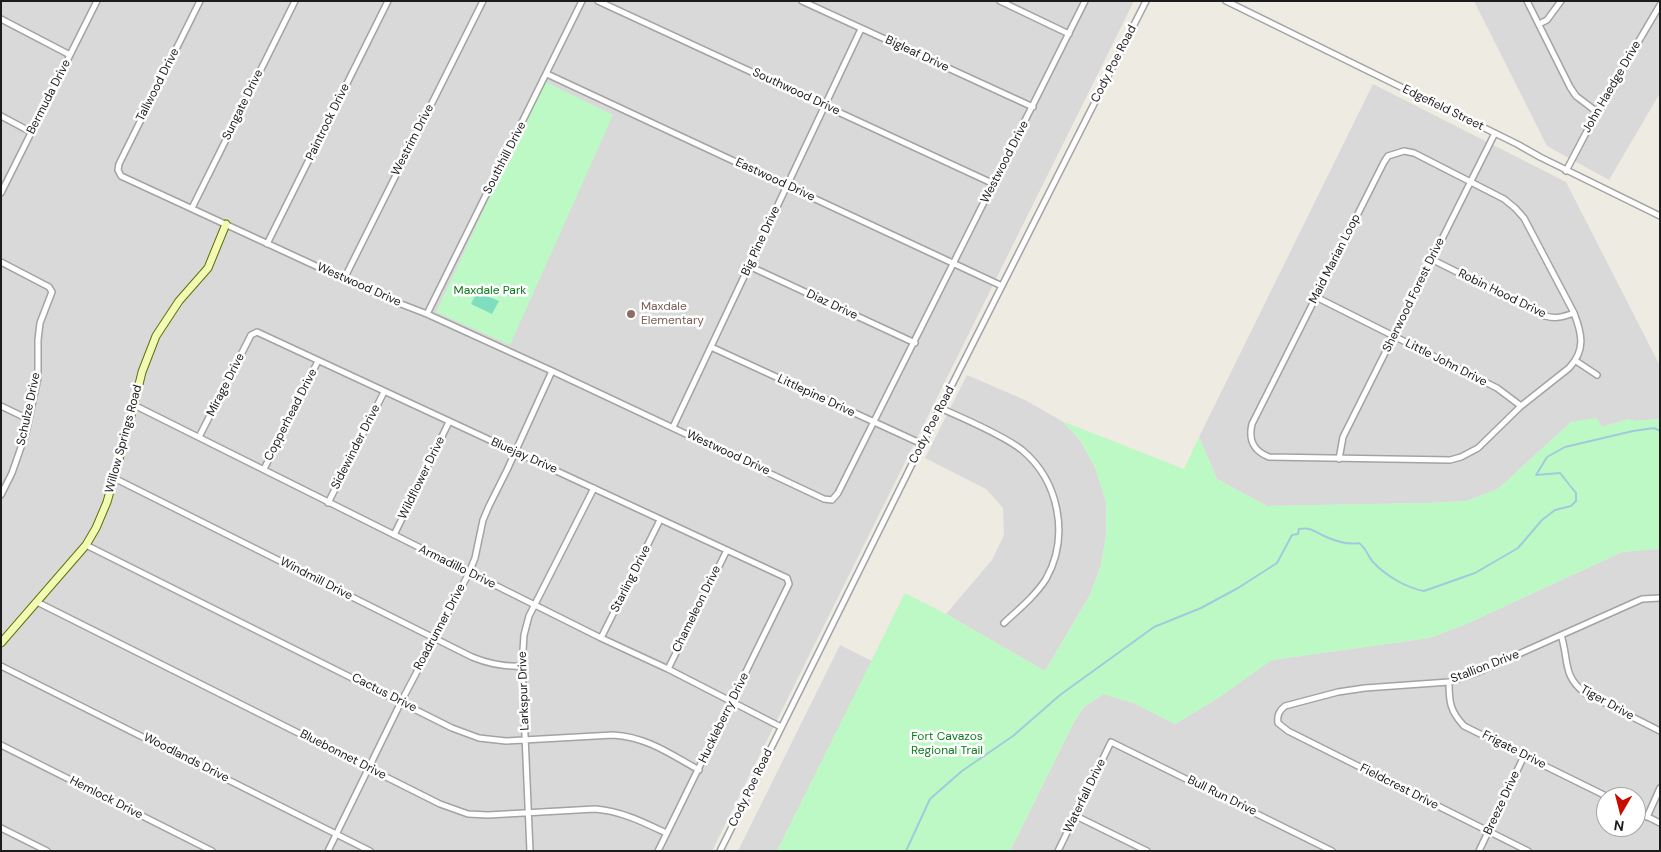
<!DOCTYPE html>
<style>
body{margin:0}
#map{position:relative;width:1661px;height:852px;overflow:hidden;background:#eeebe2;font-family:"DM Sans",sans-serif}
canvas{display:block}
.frame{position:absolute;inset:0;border:2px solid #1c1c1c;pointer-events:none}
.north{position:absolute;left:1596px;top:787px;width:50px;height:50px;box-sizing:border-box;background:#fff;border:1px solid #a4a4a4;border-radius:50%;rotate:188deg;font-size:14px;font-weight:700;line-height:20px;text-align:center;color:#1c1c1c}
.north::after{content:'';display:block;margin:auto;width:18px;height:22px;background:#c90c00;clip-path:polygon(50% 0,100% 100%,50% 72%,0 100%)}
</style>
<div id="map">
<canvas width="1661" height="852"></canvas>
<div class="frame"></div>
<div class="north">N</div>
</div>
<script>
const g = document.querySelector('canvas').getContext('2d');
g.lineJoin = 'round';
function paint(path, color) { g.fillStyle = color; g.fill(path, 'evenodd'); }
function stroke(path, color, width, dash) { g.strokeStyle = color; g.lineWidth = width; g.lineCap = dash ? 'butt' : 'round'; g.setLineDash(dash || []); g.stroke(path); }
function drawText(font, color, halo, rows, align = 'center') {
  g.font = font + ' "DM Sans",sans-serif'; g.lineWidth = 5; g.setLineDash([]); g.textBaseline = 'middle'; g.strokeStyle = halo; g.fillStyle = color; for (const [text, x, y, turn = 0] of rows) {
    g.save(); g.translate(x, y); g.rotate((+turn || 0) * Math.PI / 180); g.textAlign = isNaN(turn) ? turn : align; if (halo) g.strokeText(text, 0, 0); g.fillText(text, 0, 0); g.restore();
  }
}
const residential = new Path2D(`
 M 1,1 L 1134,1 L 712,851 L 1,851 Z
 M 1474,1 L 1660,1 L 1660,93 L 1609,180 L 1547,146 Z
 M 1373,84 L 1566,182 L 1660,366 L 1660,419 L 1635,421 L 1629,419 L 1602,427 L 1571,422 L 1498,489 L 1467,501 L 1429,503 L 1267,506 L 1217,479 L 1199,437 Z
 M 967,375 L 1025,400 L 1062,421 L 1080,440 L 1095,467 L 1106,502 L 1106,536 L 1101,565 L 1090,595 L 1045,671 L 946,614 L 992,560 L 1004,535 L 1003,508 L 986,489 L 925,458 Z
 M 1658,548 L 1660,549 L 1660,851 L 1010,851 L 1074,722 L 1084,707 L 1103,694 L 1134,703 L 1175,724 L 1218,698 L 1271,660 L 1429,638 L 1466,624 L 1622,552 ZM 1606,797 L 1636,797 L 1636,827 L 1606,827 Z
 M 840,645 L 872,661 L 777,851 L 738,851 Z`);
const park = new Path2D(`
 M 544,81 L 613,115 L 510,345 L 436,312 Z
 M 1597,418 L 1602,427 L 1629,419 L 1635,421 L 1660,419 L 1660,549 L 1622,552 L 1466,624 L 1429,638 L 1272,660 L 1218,698 L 1175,724 L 1134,703 L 1103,694 L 1084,707 L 1074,722 L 1010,851 L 777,851 L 905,593 L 946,614 L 1045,671 L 1090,595 L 1101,565 L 1106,536 L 1106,502 L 1095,467 L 1080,440 L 1062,421 L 1184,469 L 1199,437 L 1217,479 L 1267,506 L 1429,503 L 1467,501 L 1498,489 L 1571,422 Z`);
const pitch = new Path2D(`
 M 477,292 L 499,301 L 492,314 L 471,304 Z`);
const stream = new Path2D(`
 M 906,851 L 930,799 L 962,771 L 1013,736 L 1060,695 L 1154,627 L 1201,608 L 1238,588 L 1277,563 L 1292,535 L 1298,534 L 1299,529 C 1310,527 1314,531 1324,536 C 1335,541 1348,545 1359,543 C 1367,549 1367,555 1373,562 C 1385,575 1406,588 1424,591 L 1475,573 L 1518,548 L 1542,520 L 1555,510 L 1571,506 L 1576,501 L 1576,493 L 1560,473 L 1536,475 L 1547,457 L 1565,447 L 1633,431 L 1654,428 L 1660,431`);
const street = new Path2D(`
 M 200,1 L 119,164 L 118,170 L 121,176 L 383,297 L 427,314 L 552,371 L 824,499 L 832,500 L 838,493 L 1085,1
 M 598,1 L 994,184
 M 802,1 L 1033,107
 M 1000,1 L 1069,34
 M 1226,1 L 1517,144 L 1540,157 L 1660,216
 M 1527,1 L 1570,87 L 1576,96 L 1597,112
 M 1,19 L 70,55
 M 1539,24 L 1547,20 L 1561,1
 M 547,74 L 1002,286
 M 1,116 L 31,132
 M 1404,151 L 1414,153 L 1504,199 L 1515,208 L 1524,218 L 1574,313 C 1582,334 1586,350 1569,368 L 1521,406 L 1478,448 L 1461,457 L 1450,460 L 1269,457 C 1254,451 1248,441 1252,424 L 1384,162 L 1388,156 Z
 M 1566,171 L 1597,112 L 1660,5
 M 1,193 L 97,1
 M 192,208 L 295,1
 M 267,244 L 388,1
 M 1431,259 L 1545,316 C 1556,319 1563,317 1574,313
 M 1,262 L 49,287 L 52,292 L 40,323 L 38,340 L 38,378 L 26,433 L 12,473 L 1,495
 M 749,266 L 915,343
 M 344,279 L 483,1
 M 1316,297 L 1497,388 L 1521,406
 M 427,314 L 582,1
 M 711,347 L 922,444
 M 1576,361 L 1597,375
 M 134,405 L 601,638 L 668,669 L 781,727
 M 1,406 L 28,419
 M 940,408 C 963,418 1003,435 1022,450 C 1059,481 1070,536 1046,579 C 1035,596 1019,609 1004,623
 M 673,427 L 861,29
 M 199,437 L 251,335 L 257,332 L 787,578 L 789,584 L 658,851
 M 1339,459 L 1343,437 L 1495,133
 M 264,469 L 318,361
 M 114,478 L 472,657 C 489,664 504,667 522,666
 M 328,503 L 384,392
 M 394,535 L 449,422
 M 86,545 L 452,728 L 479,738 L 506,741 L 613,735 C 647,737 670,754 699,770
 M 37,602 L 440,804 L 468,814 L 488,815 L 595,809 C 621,811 643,822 666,833
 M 1561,635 C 1569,659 1562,676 1585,693 L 1660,731
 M 601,638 L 660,520
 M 1,666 L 370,851
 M 668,669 L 727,550
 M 1449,682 C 1449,702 1450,711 1464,726 L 1608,797
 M 1,745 L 212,851
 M 1636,811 L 1660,823
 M 1076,816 L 1147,851
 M 1647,817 L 1660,788
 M 1,828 L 47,851
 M 328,851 L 401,702 L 469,573 L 475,558 L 483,520 L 489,506 L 507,470 L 552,371
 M 530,851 L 522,666 L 524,635 L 529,616 L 594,488
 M 720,851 L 922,444 L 1146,1
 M 1058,851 L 1111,742 L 1332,851
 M 1479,851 L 1524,756
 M 1528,851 L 1288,731 L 1278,723 C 1277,715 1279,711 1285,706 L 1338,692 L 1365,688 L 1449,682 L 1476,673 L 1642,599 L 1660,598`);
const secondary = new Path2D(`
 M 1,643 L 86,545 L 96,528 L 107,502 L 134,405 L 142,372 L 156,336 L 179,301 L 208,268 L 226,224`);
const markers = [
 [631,314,5,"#8d6e63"]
];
const streetNames = [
 ["Bigleaf Drive",917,54,25],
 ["Cody Poe Road",1114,64,-63],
 ["Tallwood Drive",158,85,-63],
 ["John Haedge Drive",1612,87,-60],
 ["Southwood Drive",796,92,25],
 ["Bermuda Drive",49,97,-63],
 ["Sungate Drive",243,105,-64],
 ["Edgefield Street",1443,108,26],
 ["Paintrock Drive",328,122,-64],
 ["Westrim Drive",413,140,-63],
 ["Southhill Drive",505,158,-63],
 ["Westwood Drive",1005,162,-63],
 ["Eastwood Drive",775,180,25],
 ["Big Pine Drive",761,241,-65],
 ["Maid Marian Loop",1335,259,-63],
 ["Westwood Drive",359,285,24],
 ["Robin Hood Drive",1502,294,26],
 ["Sherwood Forest Drive",1414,295,-64],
 ["Diaz Drive",832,305,25],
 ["Little John Drive",1446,363,27],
 ["Mirage Drive",226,385,-63],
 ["Littlepine Drive",816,396,25],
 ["Schulze Drive",29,409,-78],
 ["Copperhead Drive",291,415,-63],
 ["Cody Poe Road",932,425,-63],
 ["Willow Springs Road",124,439,-75],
 ["Sidewinder Drive",356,447,-63],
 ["Westwood Drive",728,453,25],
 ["Bluejay Drive",524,456,24],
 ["Wildflower Drive",422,478,-64],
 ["Armadillo Drive",457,567,26],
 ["Windmill Drive",316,579,27],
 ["Starling Drive",631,579,-63],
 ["Chameleon Drive",697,609,-64],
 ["Roadrunner Drive",440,627,-62],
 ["Stallion Drive",1485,667,-21],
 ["Larkspur Drive",524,691,-92],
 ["Cactus Drive",384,693,27],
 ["Tiger Drive",1607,703,29],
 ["Huckleberry Drive",724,718,-64],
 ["Frigate Drive",1514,750,27],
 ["Bluebonnet Drive",343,755,27],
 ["Woodlands Drive",186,758,27],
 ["Fieldcrest Drive",1399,787,27],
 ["Cody Poe Road",751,788,-64],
 ["Waterfall Drive",1085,796,-64],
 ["Bull Run Drive",1222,796,26],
 ["Hemlock Drive",106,798,27],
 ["Breeze Drive",1502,803,-65]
];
const parkNames = [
 ["Maxdale Park",490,291],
 ["Fort Cavazos",947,737],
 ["Regional Trail",947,751]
];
const educationNames = [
 ["Maxdale",641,307],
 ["Elementary",641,321]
];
paint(residential, '#dad9d9');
paint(park, '#bdf9c5');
paint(pitch, '#7edebf');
stroke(stream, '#a1cbdc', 2);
stroke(street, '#a3a3a3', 8);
stroke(secondary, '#607304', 9);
stroke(street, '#fff', 5);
stroke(secondary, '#f2fab4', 7);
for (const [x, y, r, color] of markers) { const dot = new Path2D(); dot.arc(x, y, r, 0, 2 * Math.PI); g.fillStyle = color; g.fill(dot); stroke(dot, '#fff', 2); }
drawText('12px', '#1c1c1c', '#fff', streetNames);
drawText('12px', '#0a7a1a', '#fff', parkNames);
drawText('12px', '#785e54', '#fff', educationNames, 'left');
</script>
